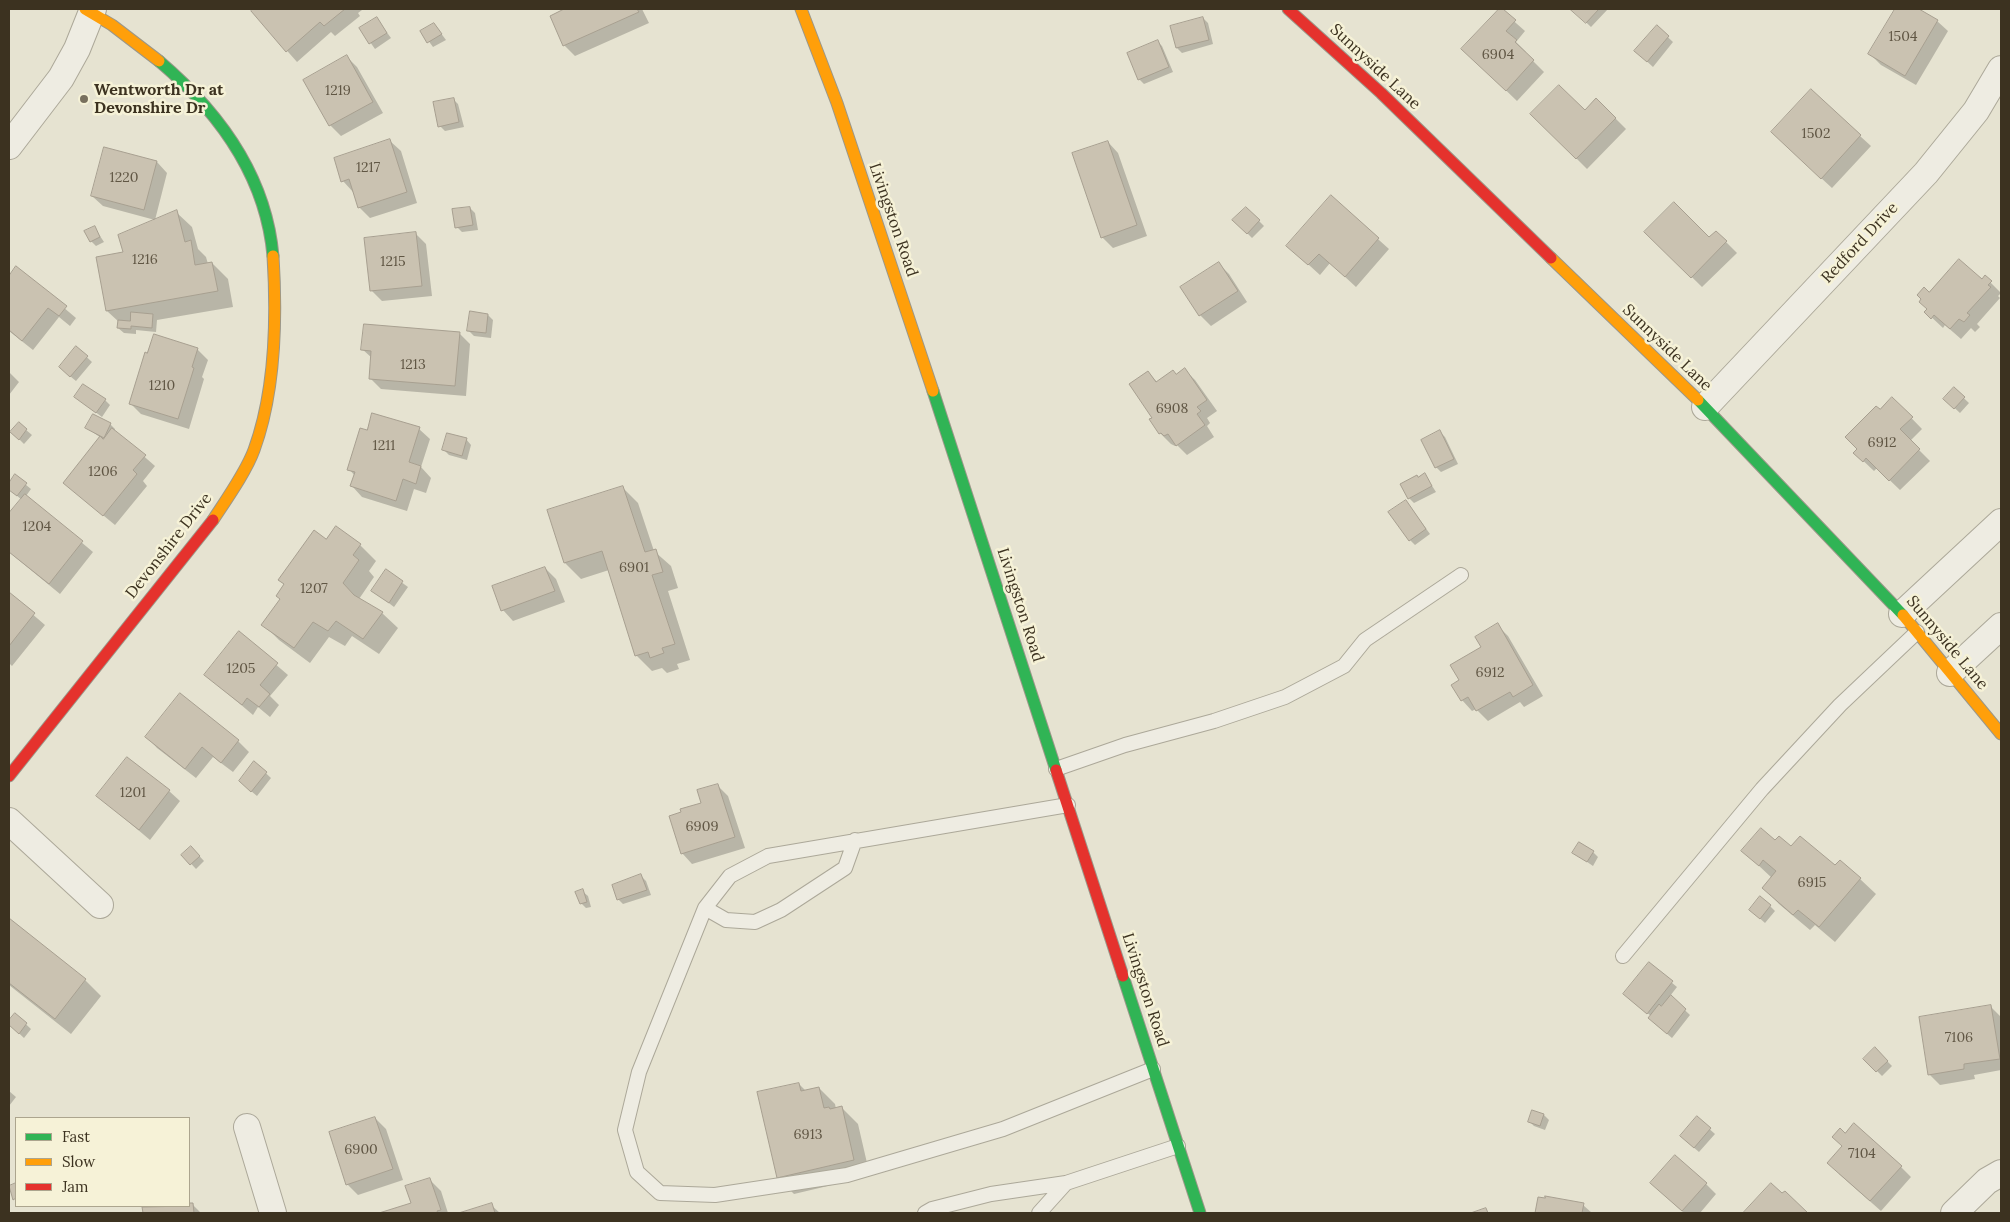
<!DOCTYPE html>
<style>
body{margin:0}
#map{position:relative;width:2010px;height:1222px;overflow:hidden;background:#e6e3d1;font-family:Lora,serif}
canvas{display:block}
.frame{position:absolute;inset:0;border:10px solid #3c3220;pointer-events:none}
.legend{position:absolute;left:15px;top:1117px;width:175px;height:90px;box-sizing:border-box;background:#f6f2d7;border:1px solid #aca58e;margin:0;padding:6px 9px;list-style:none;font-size:15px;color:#3c3220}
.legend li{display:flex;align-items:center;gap:10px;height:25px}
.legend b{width:25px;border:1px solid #aca58e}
</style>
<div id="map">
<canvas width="2010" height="1222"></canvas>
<div class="frame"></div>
<ul class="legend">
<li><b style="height:6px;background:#30b455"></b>Fast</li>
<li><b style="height:6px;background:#ff9f0a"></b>Slow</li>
<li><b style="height:6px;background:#e5322d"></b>Jam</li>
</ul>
</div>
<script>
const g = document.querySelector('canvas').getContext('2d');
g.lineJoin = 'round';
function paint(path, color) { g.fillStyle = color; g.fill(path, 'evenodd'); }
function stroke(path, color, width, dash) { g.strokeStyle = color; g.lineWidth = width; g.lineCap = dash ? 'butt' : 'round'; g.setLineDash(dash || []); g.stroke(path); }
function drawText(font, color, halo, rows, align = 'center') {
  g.font = font + ' Lora,serif'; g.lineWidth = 5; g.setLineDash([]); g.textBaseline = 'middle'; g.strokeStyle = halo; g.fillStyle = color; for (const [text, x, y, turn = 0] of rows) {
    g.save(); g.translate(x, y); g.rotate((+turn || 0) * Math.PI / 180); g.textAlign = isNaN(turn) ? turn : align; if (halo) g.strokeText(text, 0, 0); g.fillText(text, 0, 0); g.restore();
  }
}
const shadow = new Path2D(`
 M 255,9 L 361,9 L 362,10 L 358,13 L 360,16 L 335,36 L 331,32 L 297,62 L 252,11 Z
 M 562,9 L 642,9 L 649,23 L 575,56 L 564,45 Z
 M 1500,9 L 1525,31 L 1516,42 L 1526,52 L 1525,53 L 1544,72 L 1517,101 L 1463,49 Z
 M 1572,9 L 1608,9 L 1591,27 Z
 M 1896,9 L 1917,9 L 1937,21 L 1948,31 L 1916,85 L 1881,65 L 1870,54 Z
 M 1203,18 L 1208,23 L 1213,44 L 1182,53 L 1177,48 Z
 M 377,19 L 391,38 L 375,49 L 361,29 Z
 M 434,24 L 446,40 L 433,47 L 422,32 Z
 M 1657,27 L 1673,42 L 1653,67 L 1641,56 Z
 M 1157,41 L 1162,46 L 1173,72 L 1144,84 L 1139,79 Z
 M 347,57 L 357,67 L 383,113 L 341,136 L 330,125 Z
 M 453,99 L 458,104 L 464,127 L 445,131 L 440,126 Z
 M 1596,99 L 1626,129 L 1587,169 L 1532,114 L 1585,111 Z
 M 1860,136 L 1871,146 L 1832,188 L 1783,143 Z
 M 390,141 L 401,151 L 417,203 L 370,218 L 359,207 L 353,192 L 343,181 Z
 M 1108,142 L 1118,153 L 1147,236 L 1113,248 L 1102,237 Z
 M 157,162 L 167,173 L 155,220 L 103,206 L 92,196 Z
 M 1331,197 L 1389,249 L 1356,287 L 1330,263 L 1320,275 L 1299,256 Z
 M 470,208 L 475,213 L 478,230 L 462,232 L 457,227 Z
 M 1246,208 L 1264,226 L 1252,238 L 1234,220 Z
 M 176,212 L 192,227 L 198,249 L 206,257 L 208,264 L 212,263 L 228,279 L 233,307 L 157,320 L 156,332 L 136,330 L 136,334 L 124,333 L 118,328 L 119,322 L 107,311 L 124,253 Z
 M 94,227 L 104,242 L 96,246 L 91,241 Z
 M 1646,232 L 1709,239 L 1716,232 L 1737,253 L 1702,287 Z
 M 415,233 L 426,244 L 432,296 L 382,301 L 372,291 Z
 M 1218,263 L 1229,274 L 1247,302 L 1211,326 L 1200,315 L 1182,287 Z
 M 17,268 L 76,318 L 70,326 L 59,317 L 33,350 L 9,331 L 9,278 Z
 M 1985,277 L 2001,293 L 1998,296 L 2000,298 L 1977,324 L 1980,327 L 1975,332 L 1971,328 L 1961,339 L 1945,325 L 1943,328 L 1926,312 L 1982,281 Z
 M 488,315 L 493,320 L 491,338 L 474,336 L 469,331 Z
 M 459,333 L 470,344 L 466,396 L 381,389 L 370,378 L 372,358 L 362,349 Z
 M 77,348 L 92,362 L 76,381 L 65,372 Z
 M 197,349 L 208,360 L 202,377 L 204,379 L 189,429 L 141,414 L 131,404 Z
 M 1185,370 L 1195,380 L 1217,411 L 1207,418 L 1210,423 L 1207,426 L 1214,437 L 1187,455 L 1177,445 L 1175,446 L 1171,444 L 1160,433 L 1154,419 L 1148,372 L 1158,383 Z
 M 9,372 L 19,382 L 9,395 Z
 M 1954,389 L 1969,403 L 1960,413 L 1945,399 Z
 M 75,397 L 105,400 L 110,405 L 102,417 Z
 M 1892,398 L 1922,429 L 1910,441 L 1930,461 L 1900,490 L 1877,468 L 1874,471 L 1855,453 L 1880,411 Z
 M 93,415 L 110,424 L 115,429 L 115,431 L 155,466 L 143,481 L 147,486 L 115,525 L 64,483 L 101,438 L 87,428 Z
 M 19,424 L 32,435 L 24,444 L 17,437 Z
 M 419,429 L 430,439 L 421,467 L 431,478 L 426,493 L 414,489 L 407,511 L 362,497 L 352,486 L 355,476 L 349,469 L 368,432 Z
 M 1440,432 L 1445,437 L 1458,464 L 1441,472 L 1436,467 Z
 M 466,439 L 471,445 L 467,460 L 449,455 L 444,450 Z
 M 1425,475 L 1436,492 L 1414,503 L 1409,498 L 1418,478 Z
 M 15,476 L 31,489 L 26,496 L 93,552 L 60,594 L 9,552 L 9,515 L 22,500 L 9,489 L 9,485 Z
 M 622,487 L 638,503 L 654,551 L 671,566 L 678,588 L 668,591 L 690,660 L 677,664 L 679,669 L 667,673 L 662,668 L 652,671 L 636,655 L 609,570 L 581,579 L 565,563 L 549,511 Z
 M 1406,501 L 1430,534 L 1415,545 L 1410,540 Z
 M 336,527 L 360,545 L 376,561 L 369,571 L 374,577 L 359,599 L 382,613 L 398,628 L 379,654 L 352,636 L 345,646 L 329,637 L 310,663 L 279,640 L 263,624 L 281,600 L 285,585 L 279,580 L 327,541 Z
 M 545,568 L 556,579 L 565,602 L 513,621 L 503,610 L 494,587 Z
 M 386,571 L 408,587 L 394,607 L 373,591 Z
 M 9,594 L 45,625 L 12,666 L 9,663 Z
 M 1497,625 L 1508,636 L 1543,696 L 1524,707 L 1520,702 L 1488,721 L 1476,709 L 1472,711 L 1462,700 L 1483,648 Z
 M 239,633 L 288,675 L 270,696 L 279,705 L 270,717 L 258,707 L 253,715 L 206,675 Z
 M 147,737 L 238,741 L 249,752 L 233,772 L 213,757 L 196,778 L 157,748 Z
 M 128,758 L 169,791 L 180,801 L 150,840 L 98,796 Z
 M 255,763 L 271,778 L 257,796 L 245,786 Z
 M 717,785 L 728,796 L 745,848 L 692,864 L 682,853 Z
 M 191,847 L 204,861 L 196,869 L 183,855 Z
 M 1791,848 L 1860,879 L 1876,894 L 1835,942 L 1815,925 L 1810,930 L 1779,904 L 1764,888 L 1772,878 L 1743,851 Z
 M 1593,852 L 1598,857 L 1593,866 L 1574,853 Z
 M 641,876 L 646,881 L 651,895 L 623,904 L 618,899 Z
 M 582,891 L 588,896 L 591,907 L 586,908 L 581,903 Z
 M 1770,906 L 1775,911 L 1765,923 L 1756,915 Z
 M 9,920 L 85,980 L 101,996 L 71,1034 L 9,985 Z
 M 1649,964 L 1677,987 L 1670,996 L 1690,1015 L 1672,1038 L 1654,1023 L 1651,1016 L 1630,999 Z
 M 1991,1007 L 2001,1017 L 2001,1070 L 1974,1075 L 1975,1079 L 1940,1085 L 1929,1074 Z
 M 16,1015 L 31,1029 L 24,1038 L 9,1024 Z
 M 1875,1049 L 1892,1066 L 1882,1076 L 1865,1059 Z
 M 799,1084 L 806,1091 L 819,1088 L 835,1104 L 836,1109 L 842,1108 L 858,1124 L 870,1176 L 794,1194 L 778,1178 Z
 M 9,1091 L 16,1097 L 9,1106 Z
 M 1532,1111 L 1544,1115 L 1549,1120 L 1545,1130 L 1534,1126 L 1529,1121 Z
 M 375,1118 L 386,1129 L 403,1180 L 358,1195 L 348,1185 L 331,1132 Z
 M 1697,1118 L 1715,1134 L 1699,1152 L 1686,1141 Z
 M 1845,1134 L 1901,1167 L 1911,1177 L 1881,1211 L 1839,1174 Z
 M 430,1180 L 441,1191 L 448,1213 L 383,1213 L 413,1204 Z
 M 1651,1183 L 1706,1184 L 1716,1194 L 1700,1213 L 1684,1213 Z
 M 1771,1185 L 1782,1195 L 1785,1192 L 1806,1213 L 1744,1213 Z
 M 1539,1198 L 1583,1205 L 1592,1213 L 1536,1213 Z
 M 192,1204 L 201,1213 L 144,1213 L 143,1208 Z
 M 491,1205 L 500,1213 L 463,1213 Z`);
const building = new Path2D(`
 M 253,9 L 345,9 L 324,26 L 320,22 L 286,52 L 251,11 Z
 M 561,9 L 637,9 L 639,12 L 563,46 L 550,16 L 562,10 Z
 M 1499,9 L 1503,9 L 1516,20 L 1506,31 L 1517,40 L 1515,42 L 1534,60 L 1506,91 L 1461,49 Z
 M 1570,9 L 1599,9 L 1586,23 Z
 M 1895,9 L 1919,9 L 1938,20 L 1905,76 L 1868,54 Z
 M 377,17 L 387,33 L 369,44 L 359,28 Z
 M 1203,17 L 1209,40 L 1176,48 L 1170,26 Z
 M 434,23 L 442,34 L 427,43 L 420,31 Z
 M 1657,25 L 1669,36 L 1647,62 L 1634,51 Z
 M 1158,40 L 1169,67 L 1138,80 L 1127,53 Z
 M 347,55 L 373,102 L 329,126 L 303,80 Z
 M 1559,85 L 1585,110 L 1596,98 L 1616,118 L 1576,159 L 1530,114 Z
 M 1811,89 L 1861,135 L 1821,179 L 1771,132 Z
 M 454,98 L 459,122 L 438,127 L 433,102 Z
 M 390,139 L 407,192 L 358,208 L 349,179 L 341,182 L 334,158 Z
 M 1108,141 L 1137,225 L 1101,238 L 1072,153 Z
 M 104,147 L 157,161 L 144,210 L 91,196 Z
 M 1331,195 L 1379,238 L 1345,277 L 1319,254 L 1308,265 L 1286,246 Z
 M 1674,202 L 1709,237 L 1716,231 L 1727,241 L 1691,278 L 1644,232 Z
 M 470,207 L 473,225 L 455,228 L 452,209 Z
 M 1246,207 L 1260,220 L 1247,234 L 1232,220 Z
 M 177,210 L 185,242 L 191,240 L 195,265 L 212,262 L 218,291 L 106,311 L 96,257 L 123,252 L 118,235 Z
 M 95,226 L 100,237 L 90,242 L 84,231 Z
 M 416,232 L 422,286 L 370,291 L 364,238 Z
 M 1959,259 L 1982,279 L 1985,275 L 1992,281 L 1988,285 L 1991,287 L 1967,313 L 1970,315 L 1964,322 L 1959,319 L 1950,329 L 1934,315 L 1931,319 L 1924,312 L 1927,309 L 1919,302 L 1921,299 L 1917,295 L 1924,287 L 1929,292 Z
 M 1219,262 L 1238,291 L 1199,316 L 1180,287 Z
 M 16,266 L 67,306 L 59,316 L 48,308 L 22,341 L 9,330 L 9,276 Z
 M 470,311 L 488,314 L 486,333 L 467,331 Z
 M 131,312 L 153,314 L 152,328 L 131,326 L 131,329 L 117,328 L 118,320 L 130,321 Z
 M 364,324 L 460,332 L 455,386 L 369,379 L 371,351 L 361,350 Z
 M 154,334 L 198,348 L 192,367 L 194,368 L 178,419 L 129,404 L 145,352 L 147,353 Z
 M 76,346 L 88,356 L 70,377 L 59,367 Z
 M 1185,368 L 1207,400 L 1197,407 L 1201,411 L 1197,414 L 1205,425 L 1176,446 L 1168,434 L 1164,436 L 1161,433 L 1159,434 L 1149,419 L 1152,418 L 1129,384 L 1148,371 L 1156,382 L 1173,370 L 1176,374 Z
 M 83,384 L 106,399 L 96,413 L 74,397 Z
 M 1954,387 L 1965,397 L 1954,409 L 1943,399 Z
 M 1892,397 L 1913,417 L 1900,429 L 1920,449 L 1889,481 L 1866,458 L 1863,462 L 1853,453 L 1857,449 L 1845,437 L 1876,406 L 1880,409 Z
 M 372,413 L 420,427 L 409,462 L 421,466 L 416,484 L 403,479 L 396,501 L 350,486 L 355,472 L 347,470 L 360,428 L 367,430 Z
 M 93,414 L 111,423 L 104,438 L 85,428 Z
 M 19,422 L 27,429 L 19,440 L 10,432 Z
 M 112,428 L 146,455 L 133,470 L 137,474 L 103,516 L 63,483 L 100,436 L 103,439 Z
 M 1440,430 L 1454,459 L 1435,468 L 1421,440 Z
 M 447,433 L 467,438 L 462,456 L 442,450 Z
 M 1425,473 L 1432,486 L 1408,499 L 1400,484 L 1417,475 L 1418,477 Z
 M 15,474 L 27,483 L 17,496 L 9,490 L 9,483 Z
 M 623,486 L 645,552 L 656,549 L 663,572 L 652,575 L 675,644 L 662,648 L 664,653 L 650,658 L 648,652 L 635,656 L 602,551 L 564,563 L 547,510 Z
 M 25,494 L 83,541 L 49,584 L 9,552 L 9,513 Z
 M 1406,500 L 1426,529 L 1409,541 L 1388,512 Z
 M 336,526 L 361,544 L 353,555 L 359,560 L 343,583 L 354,595 L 383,612 L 363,639 L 336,621 L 328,631 L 313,622 L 294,648 L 261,625 L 280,599 L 276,596 L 284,584 L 278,580 L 314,530 L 326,539 Z
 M 545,567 L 555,591 L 501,611 L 492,586 Z
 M 386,569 L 403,581 L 389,603 L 371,591 Z
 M 9,592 L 35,613 L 9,646 Z
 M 1498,623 L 1533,685 L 1513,697 L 1510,692 L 1476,711 L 1468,697 L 1461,701 L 1451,685 L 1459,680 L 1450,665 L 1481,647 L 1475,637 Z
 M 239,631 L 278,663 L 260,685 L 270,694 L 259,707 L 247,698 L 242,705 L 204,675 Z
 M 180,693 L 239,740 L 221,763 L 202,747 L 185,769 L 145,737 Z
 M 127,757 L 170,790 L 139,830 L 96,796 Z
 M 254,761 L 267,772 L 251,792 L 239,781 Z
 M 718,784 L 735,837 L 681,854 L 669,816 L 681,812 L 680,809 L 701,803 L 697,790 Z
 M 1761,828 L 1775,840 L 1779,836 L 1791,846 L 1800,836 L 1835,865 L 1840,860 L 1861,878 L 1819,927 L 1798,910 L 1793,915 L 1762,888 L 1776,871 L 1763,860 L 1759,866 L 1741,851 Z
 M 1579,842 L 1594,851 L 1587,862 L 1572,853 Z
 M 191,846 L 200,856 L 190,865 L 181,855 Z
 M 641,874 L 647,890 L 617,900 L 612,885 Z
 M 583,889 L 587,902 L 580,904 L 575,892 Z
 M 1760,896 L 1771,905 L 1760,919 L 1749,910 Z
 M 9,918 L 86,979 L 55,1019 L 9,983 Z
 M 1649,962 L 1673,981 L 1647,1014 L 1623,994 Z
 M 1671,995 L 1686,1009 L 1667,1034 L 1648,1018 L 1659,1004 L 1661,1006 Z
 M 1991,1005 L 2000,1059 L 1964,1064 L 1964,1069 L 1928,1075 L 1919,1017 Z
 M 15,1013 L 27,1023 L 19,1034 L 9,1025 L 9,1020 Z
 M 1875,1047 L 1888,1061 L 1876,1072 L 1863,1059 Z
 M 799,1083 L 801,1091 L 819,1087 L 824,1108 L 829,1107 L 830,1109 L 842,1106 L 854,1160 L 777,1178 L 757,1092 Z
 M 1532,1110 L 1544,1114 L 1540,1126 L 1528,1122 Z
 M 1697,1116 L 1711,1128 L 1694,1148 L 1680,1136 Z
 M 375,1117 L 393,1169 L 346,1185 L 329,1132 Z
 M 1854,1123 L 1902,1166 L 1870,1201 L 1827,1163 L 1842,1146 L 1832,1137 L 1840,1128 L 1845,1133 Z
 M 1675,1155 L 1707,1183 L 1682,1211 L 1650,1183 Z
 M 430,1178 L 441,1210 L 437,1211 L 438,1213 L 379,1213 L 411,1203 L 405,1186 Z
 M 16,1183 L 16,1198 L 13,1200 L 9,1186 Z
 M 1771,1183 L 1782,1193 L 1785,1191 L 1808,1213 L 1743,1213 Z
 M 1545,1196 L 1584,1203 L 1582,1213 L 1535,1213 L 1538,1197 L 1545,1198 Z
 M 189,1203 L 193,1203 L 194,1213 L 143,1213 L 142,1207 L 189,1206 Z
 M 492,1203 L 495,1213 L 459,1213 Z
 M 1486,1208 L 1488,1213 L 1471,1213 Z`);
const lane = new Path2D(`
 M 1056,769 L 1125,745 L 1214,721 L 1285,697 L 1344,666 L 1365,640 L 1461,575
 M 1068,805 L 768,856 L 730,876 L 705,908 L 639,1072 L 625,1130 L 637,1172 L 660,1193 L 715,1195 L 847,1175 L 1003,1129 L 1153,1069
 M 705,908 L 726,920 L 755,922 L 781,910 L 845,868 L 855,840
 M 1623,956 L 1762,789 L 1840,705 L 1917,632
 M 925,1213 L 932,1209 L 991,1194 L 1066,1183 L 1178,1146
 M 1039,1213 L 1066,1183`);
const street = new Path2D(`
 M 9,146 L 61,78 L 77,49 L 93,9
 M 1705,407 L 1926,173 L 1976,111 L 2001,69
 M 1902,614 L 2001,522
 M 1950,673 L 2001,626
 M 9,821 L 100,905
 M 247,1127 L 273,1213
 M 1954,1213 L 1987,1181 L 2001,1173`);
const fast = new Path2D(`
 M 159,61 C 219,112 266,176 273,256
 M 933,391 L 1056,770
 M 1698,400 L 1903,615
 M 1123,976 L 1200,1213`);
const slow = new Path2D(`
 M 85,9 L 112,25 L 159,61
 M 801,9 L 837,103 L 933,391
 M 1551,258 L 1698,400
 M 213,520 C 226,500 246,472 254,450 C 276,390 277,319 273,256
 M 1903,615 L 2001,734`);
const jam = new Path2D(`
 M 1288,9 L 1381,93 L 1551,258
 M 1056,770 L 1123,976
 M 9,776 L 213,520`);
const markers = [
 [84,99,5,"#78705e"]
];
const numberNames = [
 ["1504",1903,37],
 ["6904",1498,55],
 ["1219",338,91],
 ["1502",1816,134],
 ["1217",368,168],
 ["1220",124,178],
 ["1216",145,260],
 ["1215",393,262],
 ["1213",413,365],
 ["1210",162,386],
 ["6908",1172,409],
 ["6912",1882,443],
 ["1211",384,446],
 ["1206",103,472],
 ["1204",37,527],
 ["6901",634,568],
 ["1207",314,589],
 ["1205",241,669],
 ["6912",1490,673],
 ["1201",133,793],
 ["6909",702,827],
 ["6915",1812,883],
 ["7106",1959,1038],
 ["6913",808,1135],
 ["6900",361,1150],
 ["7104",1862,1154]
];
const streetNames = [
 ["Sunnyside Lane",1375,67,43],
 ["Livingston Road",893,220,71],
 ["Redford Drive",1860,243,-47],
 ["Sunnyside Lane",1667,348,44],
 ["Devonshire Drive",169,546,-52],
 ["Livingston Road",1020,605,72],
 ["Sunnyside Lane",1947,643,50],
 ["Livingston Road",1145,990,72]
];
const poiNames = [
 ["Wentworth Dr at",94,90],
 ["Devonshire Dr",94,108]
];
paint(shadow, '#0003');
paint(building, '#cac2b1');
stroke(building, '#a79f90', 1);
stroke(lane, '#aca899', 16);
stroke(street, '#aca899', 28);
stroke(fast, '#9b9789', 13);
stroke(slow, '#9b9789', 13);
stroke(jam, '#9b9789', 13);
stroke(lane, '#eeece2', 14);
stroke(street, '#eeece2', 26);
stroke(fast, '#30b455', 11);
stroke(slow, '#ff9f0a', 11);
stroke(jam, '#e5322d', 11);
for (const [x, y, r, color] of markers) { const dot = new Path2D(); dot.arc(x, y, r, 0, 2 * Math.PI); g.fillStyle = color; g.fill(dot); stroke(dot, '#f6f2d7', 2); }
drawText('14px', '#605644', null, numberNames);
drawText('16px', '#3c3220', '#f6f2d7', streetNames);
drawText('bold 16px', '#3c3220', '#f6f2d7', poiNames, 'left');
</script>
